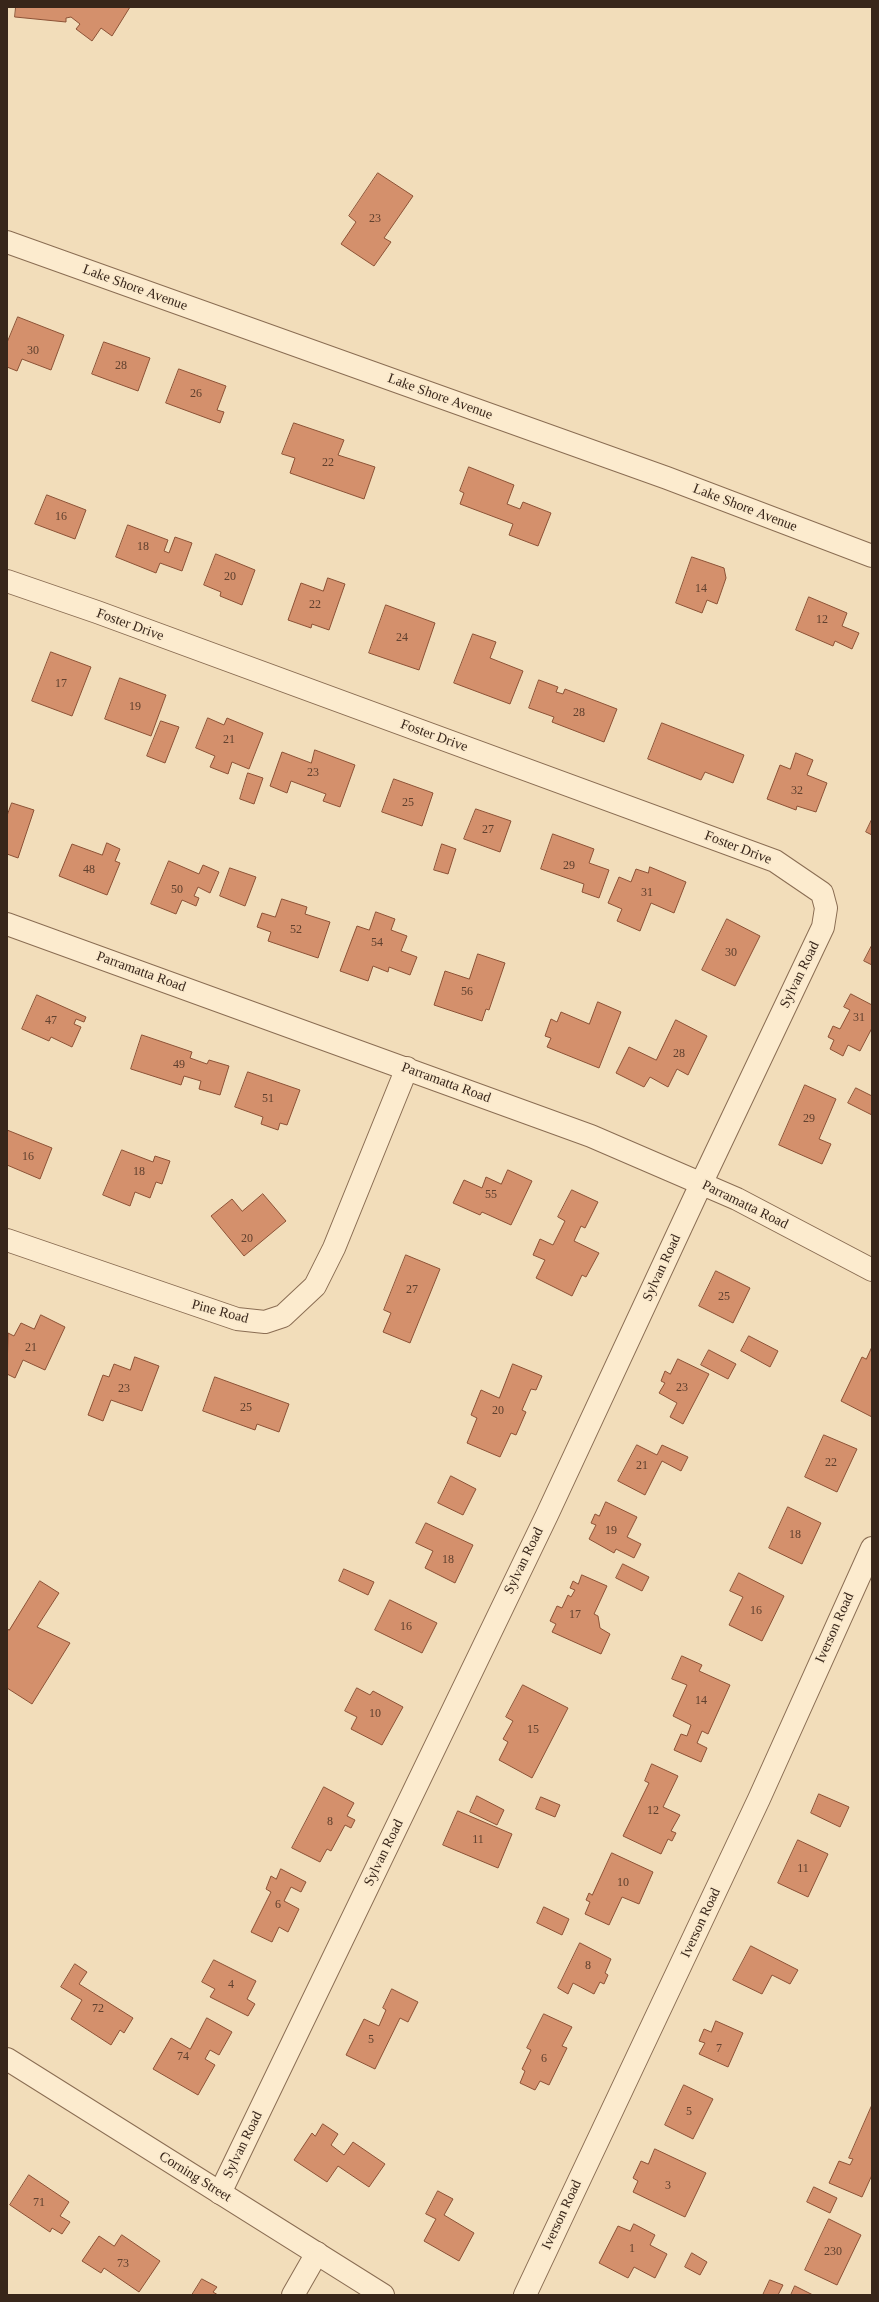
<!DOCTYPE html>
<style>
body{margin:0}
#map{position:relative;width:879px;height:2302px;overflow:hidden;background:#f2ddba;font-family:Georgia,serif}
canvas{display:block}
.frame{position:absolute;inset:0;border:8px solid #38261a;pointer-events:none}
</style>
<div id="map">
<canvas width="879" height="2302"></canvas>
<div class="frame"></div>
</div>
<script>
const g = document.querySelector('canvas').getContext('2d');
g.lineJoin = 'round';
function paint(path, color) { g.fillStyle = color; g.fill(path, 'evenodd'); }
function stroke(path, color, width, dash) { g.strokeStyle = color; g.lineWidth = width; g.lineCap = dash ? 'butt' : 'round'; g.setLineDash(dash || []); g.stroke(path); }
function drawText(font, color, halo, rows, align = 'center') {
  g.font = font + ' Georgia,serif'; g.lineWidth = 3; g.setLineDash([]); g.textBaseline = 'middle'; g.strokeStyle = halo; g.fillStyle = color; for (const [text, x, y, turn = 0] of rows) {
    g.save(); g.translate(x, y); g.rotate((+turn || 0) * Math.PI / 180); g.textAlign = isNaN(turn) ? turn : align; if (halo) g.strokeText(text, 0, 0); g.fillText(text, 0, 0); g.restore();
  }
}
const building = new Path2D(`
 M 16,7 L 130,7 L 112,36 L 101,28 L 92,41 L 76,29 L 80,24 L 71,17 L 66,18 L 66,22 L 15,17 Z
 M 378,173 L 413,196 L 384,238 L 391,242 L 374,266 L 341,244 L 356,222 L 349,216 Z
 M 18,317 L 64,335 L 51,370 L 22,359 L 17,371 L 7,367 L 7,343 Z
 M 104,342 L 150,358 L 138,391 L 92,374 Z
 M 179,369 L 226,386 L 217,410 L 224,412 L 220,423 L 166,403 Z
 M 294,423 L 344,440 L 338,455 L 375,467 L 364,499 L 290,473 L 295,458 L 282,454 Z
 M 469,467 L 514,485 L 507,504 L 520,509 L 523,502 L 551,513 L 538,546 L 509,535 L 513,524 L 460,504 L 464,493 L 460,491 Z
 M 47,495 L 86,510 L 75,539 L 35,524 Z
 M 128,525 L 168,540 L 164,551 L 169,553 L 175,537 L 192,543 L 182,571 L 160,563 L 156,573 L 116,557 Z
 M 216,554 L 255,570 L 242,605 L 220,596 L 221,592 L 204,585 Z
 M 692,557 L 724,568 L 726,578 L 717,604 L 707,600 L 702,613 L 676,603 Z
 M 328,578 L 345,584 L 329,630 L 312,624 L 311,628 L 288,620 L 301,583 L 323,591 Z
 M 809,597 L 847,613 L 842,626 L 859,633 L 852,649 L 835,641 L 833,646 L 796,630 Z
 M 386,605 L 435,623 L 419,670 L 369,653 Z
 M 473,634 L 496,642 L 490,658 L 523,671 L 510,704 L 454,683 Z
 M 51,652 L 91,667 L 72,716 L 32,701 Z
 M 120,678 L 166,695 L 151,736 L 105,719 Z
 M 539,680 L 558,687 L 556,692 L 563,694 L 565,689 L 617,709 L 604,742 L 552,722 L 554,717 L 529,708 Z
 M 208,718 L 224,725 L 227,718 L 263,733 L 249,769 L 232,762 L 228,774 L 210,767 L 215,756 L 196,748 Z
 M 161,721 L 179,727 L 165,763 L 147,756 Z
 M 662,723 L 744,755 L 733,783 L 705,772 L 701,780 L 648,759 Z
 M 315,750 L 355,765 L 340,807 L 323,801 L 326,794 L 291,781 L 287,793 L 270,786 L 282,752 L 311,763 Z
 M 796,753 L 813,760 L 807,775 L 827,783 L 816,812 L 797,806 L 796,810 L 767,799 L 780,765 L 790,769 Z
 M 248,773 L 263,778 L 254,804 L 240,799 Z
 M 394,779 L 433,793 L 422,826 L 382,812 Z
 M 12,803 L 34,810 L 18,858 L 7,854 L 7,816 Z
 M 476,809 L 511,821 L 500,852 L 464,839 Z
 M 872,819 L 872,835 L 866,832 Z
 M 553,834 L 594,849 L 589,863 L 609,870 L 599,898 L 582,892 L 584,884 L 541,869 Z
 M 107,843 L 120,849 L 115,861 L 120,863 L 107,895 L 59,876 L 72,844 L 102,855 Z
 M 442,844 L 456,849 L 448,874 L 434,870 Z
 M 169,861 L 199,874 L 203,865 L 219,872 L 210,893 L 198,887 L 194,896 L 199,898 L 196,906 L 182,900 L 176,914 L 151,904 Z
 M 650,867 L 686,882 L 674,913 L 651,903 L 640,931 L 617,921 L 622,909 L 608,903 L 619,877 L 631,882 L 636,869 L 648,873 Z
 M 230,868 L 256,877 L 245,906 L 220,896 Z
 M 282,899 L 307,907 L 305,914 L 330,922 L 318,958 L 268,941 L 271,932 L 257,927 L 262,913 L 275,917 Z
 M 376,912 L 395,919 L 391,930 L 407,936 L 401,951 L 417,957 L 410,975 L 389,967 L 388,972 L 373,966 L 368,981 L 340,971 L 357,926 L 369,930 Z
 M 727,919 L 760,936 L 735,986 L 702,970 Z
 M 872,945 L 872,965 L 864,961 Z
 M 478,954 L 505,963 L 489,1010 L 486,1009 L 482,1021 L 434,1005 L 445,971 L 469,979 Z
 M 851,994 L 872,1005 L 872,1028 L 860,1051 L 848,1045 L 843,1056 L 830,1049 L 834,1040 L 828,1037 L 833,1026 L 840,1029 L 850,1010 L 844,1007 Z
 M 37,995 L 86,1017 L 84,1022 L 76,1019 L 74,1024 L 81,1027 L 72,1047 L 51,1037 L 49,1041 L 22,1029 Z
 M 598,1002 L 621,1012 L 599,1068 L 547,1047 L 551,1038 L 545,1036 L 551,1019 L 557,1022 L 561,1012 L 589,1024 Z
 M 676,1020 L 707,1036 L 688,1075 L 677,1069 L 668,1087 L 650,1077 L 644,1087 L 616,1073 L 629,1047 L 656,1060 Z
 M 142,1035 L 192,1052 L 190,1058 L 207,1064 L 209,1060 L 229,1066 L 220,1095 L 199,1089 L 201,1081 L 184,1076 L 181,1085 L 131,1069 Z
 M 248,1072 L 300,1090 L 287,1125 L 280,1123 L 278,1130 L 261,1124 L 263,1117 L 235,1107 Z
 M 805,1085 L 836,1099 L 819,1139 L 831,1144 L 822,1164 L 779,1145 Z
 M 856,1088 L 872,1096 L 872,1115 L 848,1103 Z
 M 7,1130 L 52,1148 L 40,1179 L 7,1165 Z
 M 122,1150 L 153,1162 L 155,1156 L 170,1161 L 162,1184 L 156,1182 L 150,1198 L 135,1192 L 130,1206 L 103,1195 Z
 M 508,1170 L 532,1181 L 511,1225 L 482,1212 L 480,1215 L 453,1203 L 464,1180 L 482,1188 L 486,1177 L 501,1184 Z
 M 572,1190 L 598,1202 L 585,1228 L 581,1226 L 574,1241 L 599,1253 L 586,1277 L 582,1275 L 572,1296 L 536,1278 L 545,1260 L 533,1255 L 540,1239 L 553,1245 L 565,1221 L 558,1217 Z
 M 263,1194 L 286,1221 L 244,1256 L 211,1216 L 232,1199 L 242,1211 Z
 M 406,1255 L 440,1269 L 410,1343 L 383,1332 L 391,1313 L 384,1310 Z
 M 716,1271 L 750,1288 L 733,1323 L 699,1306 Z
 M 41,1315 L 65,1327 L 45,1370 L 23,1360 L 15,1378 L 7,1374 L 8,1333 L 14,1336 L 21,1323 L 34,1329 Z
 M 749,1336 L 778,1351 L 770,1367 L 741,1351 Z
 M 872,1347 L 872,1417 L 841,1401 L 862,1357 L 866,1359 Z
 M 709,1350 L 736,1364 L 728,1379 L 701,1365 Z
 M 135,1357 L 159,1366 L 142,1411 L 111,1400 L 103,1421 L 88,1415 L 103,1375 L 109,1377 L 114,1364 L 130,1370 Z
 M 678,1359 L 709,1374 L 683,1424 L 670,1417 L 677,1403 L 659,1393 L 665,1383 L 661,1381 L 665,1371 L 670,1374 Z
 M 513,1364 L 542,1376 L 536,1390 L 531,1389 L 522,1410 L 526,1412 L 516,1435 L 511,1433 L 500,1457 L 467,1443 L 477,1418 L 471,1415 L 481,1390 L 499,1398 Z
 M 215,1377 L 289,1404 L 279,1432 L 257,1424 L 255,1430 L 203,1411 Z
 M 824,1435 L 857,1449 L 837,1492 L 805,1477 Z
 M 637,1445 L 657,1455 L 662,1445 L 688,1457 L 681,1471 L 662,1461 L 645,1495 L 618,1481 Z
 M 451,1476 L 476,1489 L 463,1515 L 438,1503 Z
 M 606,1502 L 637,1517 L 627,1537 L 641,1544 L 634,1558 L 616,1549 L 614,1553 L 589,1539 L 596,1525 L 591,1523 L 595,1514 L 599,1516 Z
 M 788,1507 L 821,1523 L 802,1564 L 769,1548 Z
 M 426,1523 L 473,1545 L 455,1583 L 425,1568 L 433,1551 L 416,1543 Z
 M 623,1564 L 649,1577 L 642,1591 L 616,1578 Z
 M 344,1569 L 374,1582 L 368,1595 L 339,1581 Z
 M 739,1573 L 784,1596 L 762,1641 L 729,1625 L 743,1597 L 730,1591 Z
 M 582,1575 L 607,1586 L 594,1614 L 598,1616 L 600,1628 L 610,1634 L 601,1654 L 552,1632 L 556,1624 L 550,1621 L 557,1606 L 562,1608 L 568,1595 L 571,1597 L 575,1590 L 570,1588 L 573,1581 L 578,1584 Z
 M 40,1581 L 59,1593 L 37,1627 L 70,1643 L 32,1704 L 7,1688 L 7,1629 L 9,1630 Z
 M 390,1600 L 437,1623 L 422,1653 L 375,1630 Z
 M 682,1656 L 702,1665 L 699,1671 L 730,1685 L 708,1734 L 702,1731 L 697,1743 L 707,1748 L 701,1762 L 674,1750 L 681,1734 L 687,1736 L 691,1725 L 673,1716 L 687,1685 L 672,1679 Z
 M 523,1685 L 568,1708 L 532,1778 L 499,1760 L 508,1742 L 503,1739 L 513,1721 L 506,1717 Z
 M 357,1688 L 370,1695 L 373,1691 L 403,1707 L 382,1745 L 351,1729 L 357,1717 L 345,1711 Z
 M 652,1764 L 678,1776 L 663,1807 L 680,1815 L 671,1831 L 676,1833 L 672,1841 L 668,1839 L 661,1854 L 623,1836 L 649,1783 L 645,1781 Z
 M 324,1787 L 354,1803 L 347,1816 L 355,1820 L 351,1828 L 345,1825 L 331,1851 L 327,1849 L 320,1862 L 292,1848 Z
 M 819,1794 L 849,1807 L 840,1827 L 811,1813 Z
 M 477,1796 L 504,1810 L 497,1825 L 470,1812 Z
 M 541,1797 L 560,1805 L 555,1817 L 536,1809 Z
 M 458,1811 L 512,1834 L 498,1868 L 443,1845 Z
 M 798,1840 L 828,1854 L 808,1897 L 778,1883 Z
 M 612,1853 L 653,1872 L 639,1904 L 622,1897 L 609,1925 L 585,1914 L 590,1902 L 586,1900 L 589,1893 L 592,1895 Z
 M 281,1869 L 306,1882 L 301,1892 L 291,1887 L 284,1901 L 299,1909 L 288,1932 L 279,1927 L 272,1942 L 251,1932 L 271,1892 L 266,1889 L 271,1876 L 276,1879 Z
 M 544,1907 L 569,1919 L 562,1935 L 537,1923 Z
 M 580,1943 L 611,1959 L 605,1973 L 608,1975 L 604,1984 L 600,1982 L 594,1994 L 573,1983 L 568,1994 L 558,1988 Z
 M 751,1946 L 798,1970 L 790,1984 L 772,1975 L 762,1994 L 733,1980 Z
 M 214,1960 L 256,1981 L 247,1999 L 255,2004 L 248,2016 L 210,1997 L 215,1989 L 202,1982 Z
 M 75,1964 L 87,1972 L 79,1984 L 133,2018 L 124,2033 L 120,2030 L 111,2045 L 71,2019 L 82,2000 L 61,1987 Z
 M 392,1989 L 418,2002 L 408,2022 L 400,2018 L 375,2069 L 346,2055 L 364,2019 L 379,2026 L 386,2010 L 383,2008 Z
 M 544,2014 L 572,2027 L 562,2046 L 567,2048 L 549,2085 L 540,2081 L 535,2090 L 520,2083 L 525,2071 L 522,2069 L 531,2050 L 527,2048 Z
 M 207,2018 L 232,2032 L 219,2055 L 210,2050 L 205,2059 L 215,2065 L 198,2095 L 153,2069 L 171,2038 L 190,2049 Z
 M 716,2021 L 743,2033 L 728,2067 L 699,2054 L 705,2043 L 699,2041 L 704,2029 L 711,2032 Z
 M 684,2085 L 713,2099 L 693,2139 L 665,2125 Z
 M 872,2105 L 872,2175 L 862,2197 L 829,2183 L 839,2161 L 850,2165 L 853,2159 L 849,2158 Z
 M 323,2124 L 338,2134 L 331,2145 L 344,2155 L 353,2142 L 385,2164 L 369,2187 L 338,2166 L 327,2182 L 294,2160 L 312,2133 L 315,2136 Z
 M 655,2149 L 706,2173 L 685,2217 L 633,2192 L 638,2181 L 633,2178 L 641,2161 L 648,2164 Z
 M 29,2175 L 69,2202 L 60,2216 L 70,2222 L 62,2234 L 52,2228 L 50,2232 L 10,2205 Z
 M 814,2187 L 837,2198 L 830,2213 L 807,2202 Z
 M 438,2191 L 453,2199 L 444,2215 L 474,2233 L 459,2261 L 424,2241 L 436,2219 L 426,2214 Z
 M 829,2219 L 861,2235 L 837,2285 L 805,2270 Z
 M 634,2224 L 655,2235 L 650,2245 L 667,2254 L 655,2278 L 634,2267 L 628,2278 L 599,2263 L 618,2226 L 630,2231 Z
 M 122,2235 L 160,2261 L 139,2292 L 104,2268 L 101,2273 L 82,2261 L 99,2236 L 114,2246 Z
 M 692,2253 L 707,2262 L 700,2275 L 685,2267 Z
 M 202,2279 L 217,2287 L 213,2292 L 218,2295 L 192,2295 Z
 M 770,2280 L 783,2285 L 778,2295 L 763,2295 Z
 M 795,2286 L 813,2295 L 791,2295 Z`);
const minor = new Path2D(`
 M 7,242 L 667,478 L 872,556
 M 7,581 L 97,612 L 775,861 L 822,893 L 826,908 L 823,927 L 701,1184 L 547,1515 L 220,2193
 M 7,924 L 591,1136 L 737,1199 L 872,1270
 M 7,1240 L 237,1319 L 265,1322 L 283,1316 L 315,1286 L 334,1248 L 407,1068
 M 293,2295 L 317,2253
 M 525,2295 L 759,1799 L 872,1548`);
const tertiary = new Path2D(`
 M 7,2059 L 383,2295`);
const numberNames = [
 ["23",375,219],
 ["30",33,351],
 ["28",121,366],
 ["26",196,394],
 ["22",328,463],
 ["16",61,517],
 ["18",143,547],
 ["20",230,577],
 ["14",701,589],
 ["22",315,605],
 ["12",822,620],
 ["24",402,638],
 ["17",61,684],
 ["19",135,707],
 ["28",579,713],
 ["21",229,740],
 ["23",313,773],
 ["32",797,791],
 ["25",408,803],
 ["27",488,830],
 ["29",569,866],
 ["48",89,870],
 ["50",177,890],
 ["31",647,893],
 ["52",296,930],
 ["54",377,943],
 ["30",731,953],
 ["56",467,992],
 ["31",859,1018],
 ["47",51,1021],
 ["28",679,1054],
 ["49",179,1065],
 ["51",268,1099],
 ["29",809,1119],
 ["16",28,1157],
 ["18",139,1172],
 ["55",491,1195],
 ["20",247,1239],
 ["27",412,1290],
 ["25",724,1297],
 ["21",31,1348],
 ["23",682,1388],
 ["23",124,1389],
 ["25",246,1408],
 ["20",498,1411],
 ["22",831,1463],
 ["21",642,1466],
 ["19",611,1531],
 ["18",795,1535],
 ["18",448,1560],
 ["16",756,1611],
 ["17",575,1615],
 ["16",406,1627],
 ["14",701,1701],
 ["10",375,1714],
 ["15",533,1730],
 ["12",653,1811],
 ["8",330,1822],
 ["11",478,1840],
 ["11",803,1869],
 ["10",623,1883],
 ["6",278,1905],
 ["8",588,1966],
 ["4",231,1985],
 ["72",98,2009],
 ["5",371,2040],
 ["7",719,2049],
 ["74",183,2057],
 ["6",544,2059],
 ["5",689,2112],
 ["3",668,2186],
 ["71",39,2203],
 ["1",632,2249],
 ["230",833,2252],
 ["73",123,2264]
];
const streetNames = [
 ["Lake Shore Avenue",135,288,20],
 ["Lake Shore Avenue",440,397,20],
 ["Lake Shore Avenue",745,508,21],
 ["Foster Drive",130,625,20],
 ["Foster Drive",434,736,20],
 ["Foster Drive",738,848,21],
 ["Parramatta Road",141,972,20],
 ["Sylvan Road",800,975,-64],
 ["Parramatta Road",446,1083,20],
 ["Parramatta Road",745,1205,26],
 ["Sylvan Road",662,1268,-65],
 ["Pine Road",220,1312,15],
 ["Sylvan Road",524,1561,-64],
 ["Iverson Road",835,1628,-66],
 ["Sylvan Road",384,1853,-64],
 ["Iverson Road",701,1923,-65],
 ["Sylvan Road",243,2145,-64],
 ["Corning Street",195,2177,32],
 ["Iverson Road",562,2215,-65]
];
paint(building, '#d4906c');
stroke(building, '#8c5236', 1);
stroke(minor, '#8a6d53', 24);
stroke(tertiary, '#8a6d53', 24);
stroke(minor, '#fcebce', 22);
stroke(tertiary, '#fcebce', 22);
drawText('12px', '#5f402e', null, numberNames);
drawText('14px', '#38261a', '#f9e8cb', streetNames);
</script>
